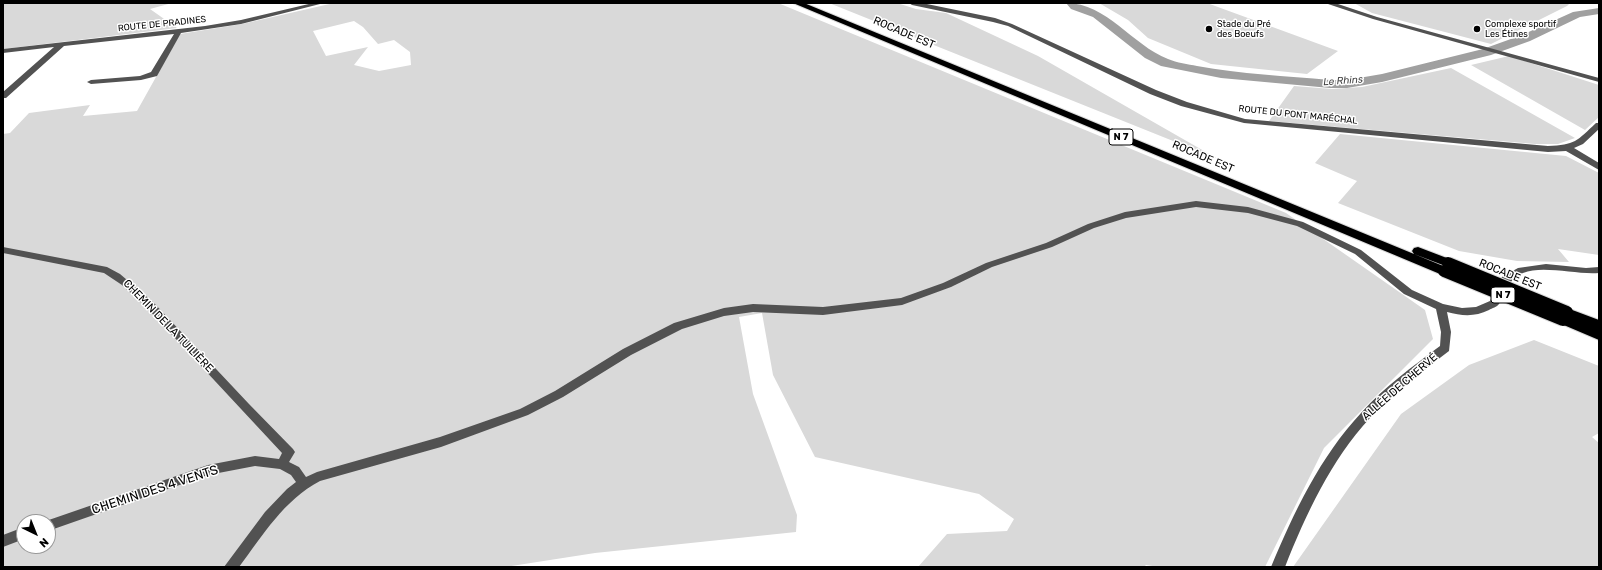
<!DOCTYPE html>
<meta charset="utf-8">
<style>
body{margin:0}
#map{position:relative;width:1602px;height:570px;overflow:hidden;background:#fff;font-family:Rubik,sans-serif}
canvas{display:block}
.frame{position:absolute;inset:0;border:4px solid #000;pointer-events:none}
.north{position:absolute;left:16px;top:514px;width:40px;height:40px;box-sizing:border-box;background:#fff;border:1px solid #999;border-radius:50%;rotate:137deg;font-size:11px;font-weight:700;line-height:16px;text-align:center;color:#000}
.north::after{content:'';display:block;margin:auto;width:14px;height:18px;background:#000;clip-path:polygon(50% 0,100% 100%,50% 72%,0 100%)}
</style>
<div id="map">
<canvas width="1602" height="570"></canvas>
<div class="frame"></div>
<div class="north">N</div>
</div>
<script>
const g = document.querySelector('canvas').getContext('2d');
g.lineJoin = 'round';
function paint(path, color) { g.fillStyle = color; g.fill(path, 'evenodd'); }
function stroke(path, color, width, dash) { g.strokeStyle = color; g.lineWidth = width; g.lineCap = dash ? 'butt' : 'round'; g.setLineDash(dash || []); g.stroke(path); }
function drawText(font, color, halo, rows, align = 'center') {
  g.font = font + ' Rubik,sans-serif'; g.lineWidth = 3; g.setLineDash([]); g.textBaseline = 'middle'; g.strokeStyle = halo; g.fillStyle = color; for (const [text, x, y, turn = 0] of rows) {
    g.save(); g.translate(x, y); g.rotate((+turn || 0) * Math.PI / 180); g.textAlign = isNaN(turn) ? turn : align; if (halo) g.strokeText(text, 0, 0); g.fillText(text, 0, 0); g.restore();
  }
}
const green = new Path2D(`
 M 3,3 L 172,3 L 150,9 L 177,28 L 3,49 Z
 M 334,3 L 778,3 L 1286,213 L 1425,310 L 1433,339 L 1324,448 L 1265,567 L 1159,567 L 1146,565 L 1144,567 L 918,567 L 947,534 L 1007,531 L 1014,519 L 979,494 L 815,457 L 773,375 L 762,313 L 739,317 L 753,394 L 797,515 L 796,532 L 595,553 L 505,567 L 3,567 L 3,134 L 10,133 L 29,113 L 90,105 L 83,116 L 137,111 L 180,34 L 242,24 ZM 354,21 L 363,27 L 378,44 L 394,40 L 410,52 L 411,65 L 379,71 L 354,65 L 368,47 L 326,56 L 313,31 ZM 24,522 L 48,522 L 48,546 L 24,546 Z
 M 829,3 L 897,3 L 916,9 L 946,13 L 1038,56 L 1218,159 Z
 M 1099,3 L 1207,3 L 1338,51 L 1307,74 L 1211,64 L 1148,38 L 1128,20 Z
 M 1354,3 L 1570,3 L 1567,6 L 1491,44 L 1372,13 Z
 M 1509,56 L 1599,85 L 1599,117 L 1585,130 L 1471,65 Z
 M 1451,68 L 1575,138 L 1558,144 L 1535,144 L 1269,121 L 1294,86 L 1332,89 L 1362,87 Z
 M 1340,134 L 1566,156 L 1599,173 L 1599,255 L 1558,249 L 1569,262 L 1517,261 L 1459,251 L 1338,203 L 1357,181 L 1315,163 Z
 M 1534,340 L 1599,366 L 1599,433 L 1592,437 L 1599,443 L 1599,567 L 1293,567 L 1401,414 L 1469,365 Z`);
const river = new Path2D(`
 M 1066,3 C 1107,3 1132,45 1168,59 C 1177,63 1188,64 1197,66 C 1241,74 1286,76 1330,80 L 1347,80 L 1382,74 L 1483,49 L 1522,35 L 1573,12 L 1599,8 L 1599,14 L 1580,17 L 1530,41 L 1491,55 L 1382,82 L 1347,88 L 1330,88 L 1221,78 L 1161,66 L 1145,58 L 1093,17 L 1071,9 Z`);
const minor = new Path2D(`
 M 313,3 L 324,3 L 241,24 L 181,33 L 157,76 L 141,80 L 91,84 L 87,82 L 91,80 L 140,76 L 151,72 L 174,34 L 64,46 L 6,98 L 3,98 L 3,92 L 54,47 L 3,53 L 3,49 L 205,26 L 241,20 Z
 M 909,3 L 922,3 L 995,18 L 1012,24 L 1156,90 L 1187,102 L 1245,119 L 1548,146 C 1575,145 1577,141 1596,123 L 1599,123 L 1599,129 L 1583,144 L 1574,148 L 1599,163 L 1599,170 L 1566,151 L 1548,152 L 1244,123 L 1181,106 L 1150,94 L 1008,26 L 993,22 L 912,5 Z
 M 1325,3 L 1335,3 L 1377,17 L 1599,78 L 1599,82 L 1373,19 Z
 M 1196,201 L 1248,207 L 1303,222 L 1361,250 L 1412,290 L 1443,304 L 1462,308 L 1476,307 L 1490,301 L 1502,277 L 1518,268 L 1546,264 L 1586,268 L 1599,267 L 1599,273 C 1577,275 1543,265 1523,273 C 1507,280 1507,291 1499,304 C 1497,307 1492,308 1489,310 C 1475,317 1462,316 1447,312 L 1451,332 L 1449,351 C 1422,372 1394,392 1370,418 C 1331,460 1306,514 1285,567 L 1271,567 C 1294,512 1320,457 1361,413 C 1384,387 1412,367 1440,346 L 1441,332 L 1436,309 L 1404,294 L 1355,254 L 1297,226 L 1248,213 L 1196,207 L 1126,218 L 1094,228 L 1052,247 L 992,267 L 951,287 L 902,305 L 823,315 L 753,312 L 724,316 L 682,329 L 631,355 L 563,397 L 528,415 L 441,447 L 320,481 C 284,500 263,535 239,567 L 224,567 L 265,512 L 287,489 L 296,482 L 291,475 L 280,469 L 255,466 L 208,475 L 48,531 L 48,522 L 43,522 L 208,465 L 255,456 L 279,459 L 282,453 L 147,308 L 122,285 L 104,273 L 3,253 L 3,247 L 107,267 L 120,274 L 154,303 L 249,404 L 293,449 L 295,452 L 289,462 L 299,467 L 306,477 L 317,472 L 440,437 L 520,409 L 555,391 L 623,349 L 674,323 L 724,308 L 753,304 L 823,307 L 901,298 L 943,283 L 986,263 L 1046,243 L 1088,224 L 1125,212 Z
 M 24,527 L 24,539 L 3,547 L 3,535 Z`);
const highway = new Path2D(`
 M 793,3 L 804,3 L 1448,268 L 1450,271 L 1448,274 L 1440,274 Z
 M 1418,247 L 1452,260 L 1454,263 L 1452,266 L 1448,267 L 1414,254 L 1412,251 L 1414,248 Z
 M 1567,308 L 1599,320 L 1599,330 L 1596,329 L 1599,330 L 1599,340 L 1559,323 L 1557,320 L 1559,317 L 1566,316 L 1561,312 L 1563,309 Z`);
const highwayBridge = new Path2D(`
 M 1448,263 L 1567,312
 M 1444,271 L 1563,320`);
const markers = [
 [1209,29,4,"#000"],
 [1477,29,4,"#000"]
];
const farStreetnames = [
 ["ROUTE DE PRADINES",162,24,-6],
 ["ROUTE DU PONT MARÉCHAL",1298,115,6]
];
const farPoinames = [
 ["Stade du Pré",1217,24],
 ["des Boeufs",1217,34],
 ["Complexe sportif",1485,24],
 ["Les Étines",1485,34]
];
const farWaternames = [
 ["Le Rhins",1343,81,-4]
];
const shields = [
 [1121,137,24],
 [1503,295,24]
];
const shieldNames = [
 ["N 7",1121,137],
 ["N 7",1503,295]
];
const streetNames = [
 ["ROCADE EST",904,33,23],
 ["ROCADE EST",1203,157,23],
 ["ROCADE EST",1510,275,22],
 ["CHEMIN DE LA TUILIÈRE",168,326,46],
 ["ALLÉE DE CHERVÉ",1400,387,-41]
];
const nearStreetnames = [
 ["CHEMIN DES 4 VENTS",155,490,-18]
];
paint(green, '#d9d9d9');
paint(river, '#a0a0a0');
stroke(highway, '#dbdbdb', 2);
paint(minor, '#525252');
paint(highway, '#000');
stroke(highwayBridge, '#dbdbdb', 14, []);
stroke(highwayBridge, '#000', 12);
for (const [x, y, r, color] of markers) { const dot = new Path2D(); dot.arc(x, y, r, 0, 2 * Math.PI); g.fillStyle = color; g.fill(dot); stroke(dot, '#fff', 1.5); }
drawText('9px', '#000', '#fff', farStreetnames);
drawText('9px', '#000', '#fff', farPoinames, 'left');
drawText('italic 10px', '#414141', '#fff', farWaternames);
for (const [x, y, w] of shields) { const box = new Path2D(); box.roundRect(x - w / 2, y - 8, w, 16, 3); g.fillStyle = '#fff'; g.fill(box); stroke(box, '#000', 1); }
drawText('bold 10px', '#000', null, shieldNames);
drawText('11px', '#000', '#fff', streetNames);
drawText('13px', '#000', '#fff', nearStreetnames);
</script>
